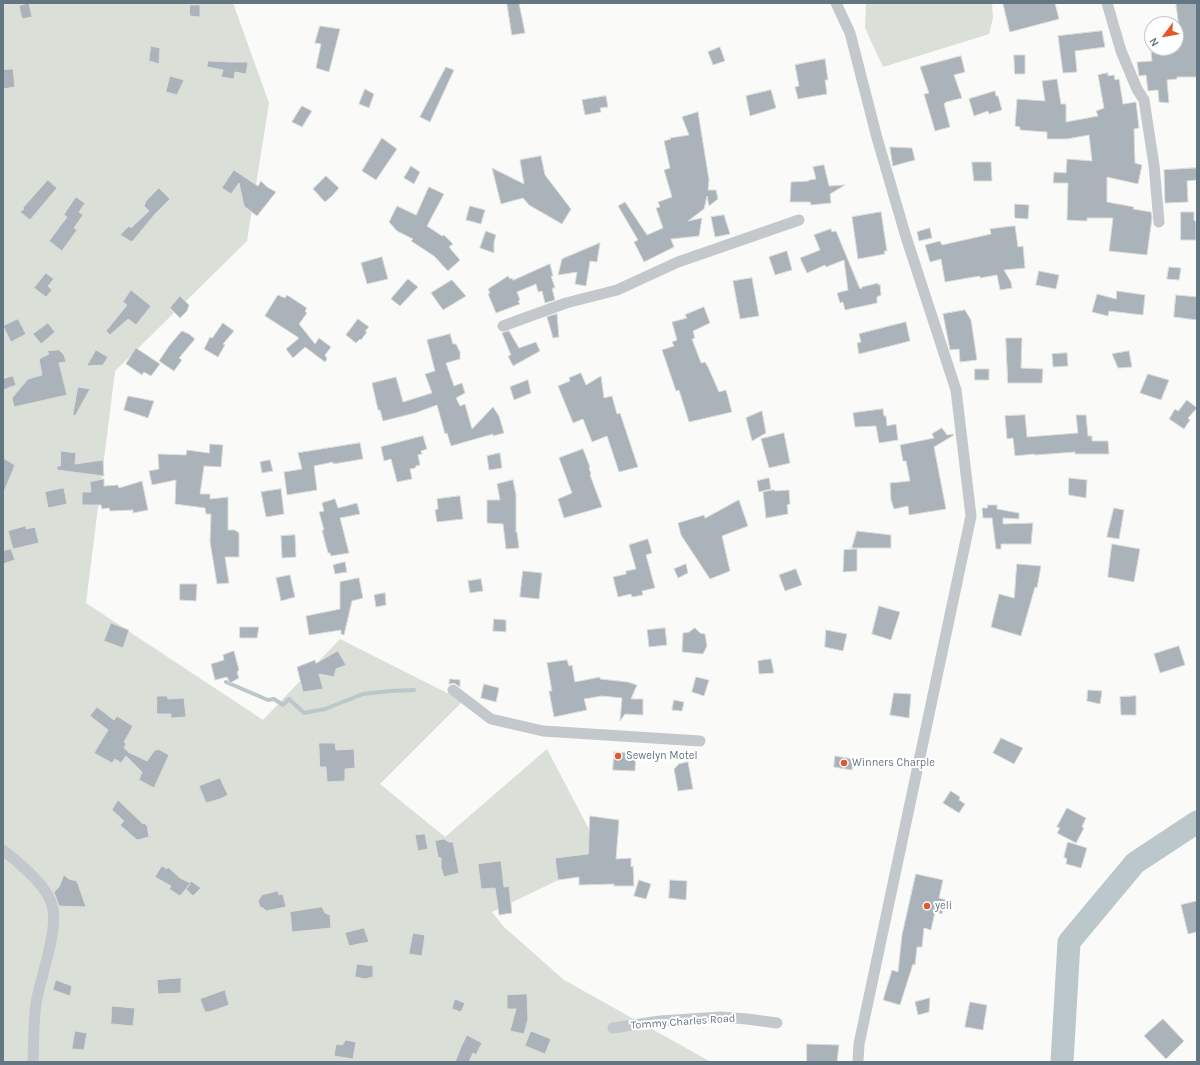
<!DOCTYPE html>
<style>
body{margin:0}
#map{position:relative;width:1200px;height:1065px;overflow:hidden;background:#fafaf8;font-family:Karla,sans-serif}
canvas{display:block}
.frame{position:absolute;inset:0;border:4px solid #657683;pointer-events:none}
.north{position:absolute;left:1144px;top:16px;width:40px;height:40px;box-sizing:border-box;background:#fff;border:1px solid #c1c8cd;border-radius:50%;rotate:238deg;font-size:11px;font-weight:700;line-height:16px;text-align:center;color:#657683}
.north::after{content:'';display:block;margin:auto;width:14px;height:18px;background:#e4572e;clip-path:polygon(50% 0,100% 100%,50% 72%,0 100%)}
</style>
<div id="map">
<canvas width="1200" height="1065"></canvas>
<div class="frame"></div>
<div class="north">N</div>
</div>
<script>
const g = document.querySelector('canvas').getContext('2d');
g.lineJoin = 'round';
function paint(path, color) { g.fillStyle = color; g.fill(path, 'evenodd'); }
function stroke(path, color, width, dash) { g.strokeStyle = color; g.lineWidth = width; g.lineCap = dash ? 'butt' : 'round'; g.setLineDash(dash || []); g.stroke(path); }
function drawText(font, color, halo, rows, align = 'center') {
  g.font = font + ' Karla,sans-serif'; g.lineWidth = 4; g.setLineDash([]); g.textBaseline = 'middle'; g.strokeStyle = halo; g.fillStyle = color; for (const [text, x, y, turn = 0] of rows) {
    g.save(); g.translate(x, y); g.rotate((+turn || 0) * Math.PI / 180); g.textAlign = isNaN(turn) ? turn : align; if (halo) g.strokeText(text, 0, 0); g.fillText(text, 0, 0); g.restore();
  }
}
const green = new Path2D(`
 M 3,3 L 233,3 L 269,103 L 247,241 L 115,371 L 86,603 L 263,720 L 340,639 L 463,701 L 380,784 L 445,837 L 547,749 L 604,858 L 492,912 L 504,927 L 564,980 L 711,1062 L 3,1062 Z
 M 866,3 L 992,3 L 993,18 L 989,34 L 883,67 L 865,28 Z`);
const stream = new Path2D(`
 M 226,682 L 268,700 L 274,699 L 283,705 L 289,699 L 304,713 L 325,709 L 363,694 L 390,691 L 414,690`);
const river = new Path2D(`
 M 1062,1062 L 1069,942 L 1135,863 L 1197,822`);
const building = new Path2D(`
 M 29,3 L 32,17 L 22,19 L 19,6 Z
 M 507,3 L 519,3 L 525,33 L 512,35 Z
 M 1003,3 L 1055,3 L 1059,19 L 1010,32 Z
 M 1176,3 L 1197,3 L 1197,77 L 1177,77 L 1177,79 L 1167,80 L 1169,103 L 1159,102 L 1158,90 L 1148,91 L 1146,75 L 1139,76 L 1137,62 L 1152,61 L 1151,52 L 1154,52 L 1153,48 L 1176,48 L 1176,29 L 1179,29 Z
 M 190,5 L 200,5 L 200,17 L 190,16 Z
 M 320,26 L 340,29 L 329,72 L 316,68 L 321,44 L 315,43 Z
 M 1102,31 L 1105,47 L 1075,51 L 1077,72 L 1063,73 L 1058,36 Z
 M 151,46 L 160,48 L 159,64 L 149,61 Z
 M 720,47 L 725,61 L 713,65 L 708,52 Z
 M 1014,55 L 1025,55 L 1025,74 L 1015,74 Z
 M 961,56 L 965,72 L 954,75 L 962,98 L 946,102 L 944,104 L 950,127 L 935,131 L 924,94 L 929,93 L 920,67 Z
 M 825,59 L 828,80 L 825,80 L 827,94 L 798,99 L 795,87 L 799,86 L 795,65 Z
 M 208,61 L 231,62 L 248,62 L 246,74 L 235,72 L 234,79 L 221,77 L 223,70 L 207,67 Z
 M 446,67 L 454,70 L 430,122 L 420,117 Z
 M 13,69 L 15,87 L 3,89 L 3,70 Z
 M 1108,73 L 1108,76 L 1114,75 L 1115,80 L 1119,79 L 1123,104 L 1136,102 L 1139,128 L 1134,129 L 1135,163 L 1142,165 L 1138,184 L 1107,177 L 1107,202 L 1134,207 L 1133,209 L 1151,212 L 1152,218 L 1147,255 L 1109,251 L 1113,218 L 1087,218 L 1087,221 L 1067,220 L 1068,183 L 1053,183 L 1054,172 L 1066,173 L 1067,159 L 1092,161 L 1089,135 L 1067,139 L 1047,139 L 1047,132 L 1020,130 L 1020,127 L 1015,126 L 1017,99 L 1045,101 L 1042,81 L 1057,79 L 1061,104 L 1066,104 L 1066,122 L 1098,116 L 1096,111 L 1104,108 L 1098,75 Z
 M 170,76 L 184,80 L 177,95 L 166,92 Z
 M 365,89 L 374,94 L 369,108 L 359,104 Z
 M 771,90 L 776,108 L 750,116 L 746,96 Z
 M 995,91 L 996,96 L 998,96 L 1002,110 L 989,114 L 988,111 L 974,116 L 969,99 Z
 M 606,96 L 608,107 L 600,108 L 601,112 L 585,115 L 582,100 Z
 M 302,106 L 312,111 L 302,127 L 292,122 Z
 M 698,112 L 709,180 L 708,190 L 716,190 L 718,199 L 709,206 L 707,196 L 704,209 L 688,221 L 702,218 L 699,236 L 671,239 L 674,247 L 644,262 L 634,242 L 638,240 L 618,206 L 625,202 L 647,235 L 663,228 L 656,208 L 660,207 L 658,202 L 672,197 L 664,170 L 670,168 L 664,141 L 671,139 L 670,138 L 689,135 L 682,117 Z
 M 382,138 L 397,149 L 376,180 L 362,171 Z
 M 890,147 L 912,148 L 915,160 L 893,166 Z
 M 541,156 L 545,175 L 571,209 L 562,224 L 529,205 L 523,198 L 501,204 L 492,168 L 524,184 L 520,160 Z
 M 972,162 L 991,162 L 992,181 L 974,181 Z
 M 824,165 L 829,186 L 845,185 L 830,194 L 831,203 L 811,205 L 810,202 L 790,202 L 791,182 L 809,181 L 809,180 L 816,179 L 813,167 Z
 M 411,166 L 420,172 L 414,184 L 404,178 Z
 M 1197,168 L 1197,180 L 1187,181 L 1188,202 L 1165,203 L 1164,170 Z
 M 234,170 L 258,186 L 261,181 L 267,187 L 276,192 L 257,216 L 244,206 L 239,183 L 231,194 L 222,188 Z
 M 326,176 L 339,188 L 332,196 L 325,202 L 313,189 Z
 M 48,180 L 57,188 L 30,220 L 20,212 L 24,209 L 23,208 Z
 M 429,187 L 444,194 L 427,226 L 442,236 L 444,235 L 453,244 L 449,247 L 460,260 L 448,271 L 434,256 L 411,241 L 413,239 L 397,231 L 389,222 L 397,206 L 416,215 Z
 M 159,188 L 170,199 L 155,214 L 132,242 L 120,235 L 129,226 L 131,228 L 149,211 L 144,206 L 146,201 Z
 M 76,197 L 85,203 L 79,212 L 83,215 L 74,228 L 77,230 L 62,251 L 49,241 L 67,217 L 64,215 Z
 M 1015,204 L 1029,205 L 1028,219 L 1015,218 Z
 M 470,206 L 485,210 L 481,224 L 466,220 Z
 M 881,212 L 887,251 L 884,251 L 885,254 L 858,259 L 852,217 Z
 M 1181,212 L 1194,212 L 1194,220 L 1196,222 L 1196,240 L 1181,240 Z
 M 724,215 L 730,234 L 715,237 L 711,217 Z
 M 1015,226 L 1018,247 L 1023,246 L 1025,268 L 1004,270 L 1011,282 L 1012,288 L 1000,290 L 997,275 L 980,278 L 980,276 L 945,282 L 941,259 L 930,262 L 925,245 L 940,241 L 942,245 L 991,234 L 990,229 Z
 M 930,228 L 932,238 L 919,241 L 917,232 Z
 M 831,229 L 832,232 L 836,231 L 860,289 L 862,288 L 862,287 L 878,283 L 878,285 L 880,284 L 881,295 L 877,297 L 877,303 L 845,310 L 843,302 L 840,303 L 837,293 L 848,290 L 844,260 L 826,267 L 825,265 L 807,273 L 800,258 L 820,250 L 814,235 Z
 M 486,231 L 496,235 L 494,242 L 494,253 L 480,248 Z
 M 600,243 L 597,262 L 590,261 L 586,286 L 575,284 L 577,272 L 558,275 L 562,259 Z
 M 787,251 L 792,270 L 775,275 L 769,257 Z
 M 382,257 L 388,279 L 367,284 L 361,263 Z
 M 550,264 L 553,276 L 551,276 L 555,288 L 552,288 L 555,300 L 545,303 L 542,291 L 538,292 L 536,284 L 517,292 L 520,300 L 518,301 L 520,304 L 496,313 L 488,294 L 490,293 L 488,289 L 508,276 L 510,279 L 512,278 L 513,280 Z
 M 1169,267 L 1181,268 L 1179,280 L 1167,279 Z
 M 1039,271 L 1059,275 L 1056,289 L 1036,285 Z
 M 46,273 L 54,279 L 48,286 L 52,290 L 46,297 L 34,288 Z
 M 752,278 L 759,316 L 740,319 L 733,281 Z
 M 408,279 L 418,287 L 400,306 L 391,299 Z
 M 452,280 L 466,296 L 443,310 L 431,293 Z
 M 131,290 L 151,306 L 136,325 L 128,319 L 110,335 L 106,331 L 127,305 L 123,302 Z
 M 1117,291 L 1145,295 L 1143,315 L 1109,311 L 1108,316 L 1092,312 L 1097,294 L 1116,299 Z
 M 278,295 L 285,298 L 287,295 L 307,308 L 305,311 L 307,313 L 299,324 L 315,344 L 319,338 L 331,347 L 325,355 L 327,359 L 325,362 L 305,347 L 293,358 L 286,349 L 299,338 L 265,316 Z
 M 1176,295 L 1197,297 L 1197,320 L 1174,317 Z
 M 180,296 L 189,305 L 187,311 L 180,318 L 170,308 Z
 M 704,307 L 710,323 L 693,331 L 695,338 L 692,339 L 701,363 L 705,362 L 708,367 L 719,392 L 726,390 L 732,412 L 689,422 L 679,390 L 676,391 L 662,350 L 674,346 L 672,342 L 677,340 L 672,322 L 687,318 L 685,315 Z
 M 965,310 L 971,320 L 977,360 L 960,362 L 959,349 L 950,350 L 943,314 Z
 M 557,314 L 559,337 L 553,338 L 547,317 Z
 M 18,319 L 26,334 L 11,342 L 3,326 Z
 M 358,319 L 369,327 L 365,331 L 367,332 L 361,340 L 360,339 L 356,343 L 346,335 Z
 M 906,322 L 910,341 L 859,354 L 857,343 L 861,342 L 859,334 Z
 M 48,323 L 55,332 L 41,344 L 33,334 Z
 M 223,323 L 234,331 L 223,344 L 225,345 L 218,357 L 204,349 L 210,337 L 212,338 Z
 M 182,331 L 189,334 L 195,339 L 179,358 L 182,360 L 174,371 L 159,361 L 169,346 Z
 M 509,331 L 519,348 L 536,342 L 540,351 L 513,366 L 508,356 L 511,355 L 502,333 Z
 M 450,334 L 453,344 L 456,344 L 460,352 L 460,359 L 446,363 L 454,386 L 462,383 L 465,393 L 456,398 L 460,406 L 465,404 L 472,429 L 493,407 L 499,416 L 504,433 L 493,436 L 493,434 L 451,446 L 447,433 L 445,434 L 437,405 L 415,413 L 383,421 L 380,410 L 378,410 L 372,383 L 396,377 L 403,402 L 432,393 L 425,374 L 435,371 L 427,340 Z
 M 1006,338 L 1022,338 L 1021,368 L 1043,369 L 1042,383 L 1008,383 Z
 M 136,348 L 160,364 L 151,376 L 144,372 L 142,375 L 126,364 Z
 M 59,350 L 64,355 L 66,362 L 59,363 L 67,395 L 14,407 L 12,398 L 28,379 L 42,375 L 39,359 L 49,354 L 47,351 Z
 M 96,350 L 108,357 L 103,365 L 87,366 Z
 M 1129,351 L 1132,367 L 1118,368 L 1112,354 Z
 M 1067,353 L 1068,366 L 1053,367 L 1052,354 Z
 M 975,369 L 989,369 L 989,380 L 975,380 Z
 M 581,373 L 586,385 L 601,376 L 604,398 L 612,396 L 617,414 L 620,413 L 638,467 L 619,472 L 607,436 L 592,442 L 583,419 L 573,423 L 558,386 L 570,381 L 569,378 Z
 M 1148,374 L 1169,380 L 1161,400 L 1140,393 Z
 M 13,376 L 16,385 L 3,390 L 3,379 Z
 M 528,380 L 531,393 L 514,400 L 510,387 Z
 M 78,387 L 90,389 L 75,416 L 73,415 Z
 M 128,396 L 154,401 L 148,418 L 124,410 Z
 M 1187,400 L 1197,408 L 1188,418 L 1190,420 L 1184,429 L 1169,419 L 1175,409 L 1178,411 Z
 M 883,409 L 884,416 L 886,416 L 887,426 L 896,424 L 898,440 L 879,443 L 876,426 L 855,427 L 853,413 Z
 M 762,411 L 766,433 L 752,441 L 746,418 Z
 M 1025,415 L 1027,437 L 1078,433 L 1076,415 L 1086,415 L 1088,436 L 1092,436 L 1092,441 L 1108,441 L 1109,454 L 1075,454 L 1075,452 L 1035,455 L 1034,454 L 1015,456 L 1013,438 L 1007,439 L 1005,416 Z
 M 942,428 L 947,435 L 953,434 L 954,435 L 934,447 L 946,509 L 909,515 L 908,506 L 894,509 L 891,500 L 890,483 L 910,481 L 906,461 L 903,461 L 900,445 L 934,438 L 932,434 Z
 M 784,433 L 790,463 L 769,468 L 761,439 Z
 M 423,436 L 427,449 L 421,451 L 422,454 L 418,455 L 420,465 L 416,466 L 415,468 L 410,469 L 412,479 L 397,482 L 391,459 L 384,461 L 381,447 Z
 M 360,443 L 363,459 L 333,464 L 333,462 L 314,466 L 317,490 L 287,495 L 284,472 L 302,469 L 298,453 Z
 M 210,444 L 223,445 L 221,467 L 204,466 L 200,494 L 210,494 L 210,499 L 228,497 L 228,530 L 235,530 L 239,533 L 239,557 L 225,557 L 229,583 L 217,584 L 210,542 L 211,514 L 206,514 L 205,508 L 175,504 L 176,480 L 152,485 L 149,471 L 159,469 L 158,454 L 186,455 L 187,450 L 209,453 Z
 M 583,449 L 590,467 L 589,468 L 591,474 L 590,475 L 602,507 L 564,518 L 558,499 L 572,493 L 559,458 Z
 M 61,451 L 76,453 L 75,464 L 103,460 L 104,476 L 57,470 L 57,466 L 60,466 Z
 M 500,453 L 502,468 L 489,470 L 487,456 Z
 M 3,458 L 15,465 L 3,494 Z
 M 270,460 L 273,471 L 262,473 L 260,462 Z
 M 769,478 L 771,489 L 759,492 L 757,481 Z
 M 1069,478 L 1087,480 L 1086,498 L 1069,495 Z
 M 104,479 L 104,486 L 118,485 L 119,488 L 142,481 L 148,510 L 133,513 L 133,510 L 110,511 L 109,508 L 102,509 L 101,505 L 82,505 L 82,492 L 91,492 L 90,482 Z
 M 513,480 L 516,495 L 516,532 L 517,532 L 519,548 L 506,549 L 503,524 L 487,523 L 487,500 L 500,500 L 497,484 Z
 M 64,488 L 67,504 L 48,508 L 45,492 Z
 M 281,489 L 284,514 L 266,517 L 261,492 Z
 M 774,490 L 775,491 L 789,490 L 790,504 L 787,505 L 788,514 L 766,518 L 763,492 Z
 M 460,496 L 463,519 L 437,522 L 435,510 L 438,509 L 437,499 Z
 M 335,499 L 338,508 L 357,503 L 360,514 L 340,518 L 349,553 L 331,556 L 330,553 L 328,553 L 322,530 L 324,530 L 319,512 L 324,511 L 322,503 Z
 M 739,500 L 748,526 L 722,536 L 730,571 L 710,579 L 681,535 L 678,523 L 704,515 L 705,518 Z
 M 988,505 L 997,505 L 997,509 L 1019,513 L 1019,519 L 1003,518 L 1003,524 L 1033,523 L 1031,544 L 1001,544 L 1001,549 L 996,549 L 992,518 L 983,518 L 982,508 L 987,508 Z
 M 1114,508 L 1124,510 L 1119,539 L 1107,537 Z
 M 26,526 L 26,529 L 35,527 L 39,543 L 13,549 L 8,531 Z
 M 857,531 L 891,535 L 891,548 L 852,548 Z
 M 295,535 L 296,557 L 282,558 L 281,536 Z
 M 648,539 L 652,553 L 646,555 L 655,588 L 642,591 L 643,595 L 632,597 L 631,594 L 618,597 L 613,577 L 626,574 L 626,571 L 636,569 L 629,545 Z
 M 1112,544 L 1140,549 L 1134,582 L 1108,577 Z
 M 11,549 L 15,560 L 3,564 L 3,551 Z
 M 857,549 L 857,571 L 843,572 L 844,550 Z
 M 345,562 L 347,572 L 335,574 L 333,565 Z
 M 686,564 L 688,573 L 678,578 L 674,569 Z
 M 1017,564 L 1041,566 L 1037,588 L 1035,587 L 1021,636 L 991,627 L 999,594 L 1014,598 Z
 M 796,569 L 802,585 L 785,591 L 779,575 Z
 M 523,571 L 542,573 L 539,599 L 520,597 Z
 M 290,575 L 295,597 L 281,601 L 276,578 Z
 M 359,578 L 363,598 L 352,601 L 344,635 L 341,634 L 341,630 L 309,635 L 306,616 L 340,609 L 340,582 Z
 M 481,579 L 483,591 L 470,593 L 468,581 Z
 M 180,584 L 197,584 L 196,601 L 180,600 Z
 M 385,593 L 386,605 L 376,607 L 374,595 Z
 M 879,606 L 900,612 L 891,640 L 872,634 Z
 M 494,619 L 506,620 L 506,632 L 493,631 Z
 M 111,623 L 129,630 L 123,648 L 104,641 Z
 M 240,627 L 259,627 L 257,638 L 240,638 Z
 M 665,628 L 667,645 L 649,647 L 647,630 Z
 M 695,628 L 700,633 L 705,634 L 707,646 L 703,654 L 682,652 L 683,633 L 689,632 Z
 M 826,630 L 847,634 L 843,651 L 825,647 Z
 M 1179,646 L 1185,665 L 1160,673 L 1154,654 Z
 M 234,651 L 239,670 L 237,672 L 239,678 L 230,683 L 227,677 L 215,680 L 211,664 L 224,660 L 223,655 Z
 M 338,651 L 346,665 L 336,669 L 334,677 L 319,674 L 323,689 L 303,692 L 297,667 L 315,660 L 316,663 Z
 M 771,659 L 774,673 L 759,674 L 758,661 Z
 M 567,660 L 569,666 L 572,665 L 575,682 L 600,677 L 600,679 L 628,682 L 637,685 L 631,699 L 643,699 L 643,715 L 625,714 L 620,721 L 622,698 L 602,696 L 584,699 L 587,710 L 554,717 L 549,691 L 552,691 L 547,663 Z
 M 696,677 L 709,680 L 704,696 L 692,692 Z
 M 450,679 L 460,680 L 460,687 L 454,683 L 449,684 Z
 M 484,684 L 499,688 L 496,702 L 481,698 Z
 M 1088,690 L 1102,691 L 1100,704 L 1087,701 Z
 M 894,693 L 911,694 L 909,718 L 890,715 Z
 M 157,696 L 167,696 L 168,699 L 184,698 L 186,717 L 171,718 L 171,714 L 157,714 Z
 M 1136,696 L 1136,715 L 1121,715 L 1120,697 Z
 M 674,700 L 684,702 L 682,711 L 672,710 Z
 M 97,707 L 114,720 L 117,716 L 133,726 L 124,742 L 126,744 L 124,748 L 128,751 L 128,752 L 147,761 L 154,751 L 158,749 L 169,755 L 154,788 L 139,780 L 142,772 L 126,756 L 121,763 L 115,759 L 112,763 L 94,753 L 108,730 L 90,716 Z
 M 1001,738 L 1023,748 L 1014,764 L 993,753 Z
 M 319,743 L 335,743 L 336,750 L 354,749 L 355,768 L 345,769 L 345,781 L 327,782 L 326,767 L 320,767 Z
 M 614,752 L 636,753 L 635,771 L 613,770 Z
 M 835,756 L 853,759 L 852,770 L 834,767 Z
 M 688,762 L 693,789 L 678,791 L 674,769 L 679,764 Z
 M 220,778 L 228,795 L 220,799 L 206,803 L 199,786 Z
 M 951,791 L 960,797 L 959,800 L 965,804 L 959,813 L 943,803 Z
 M 118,800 L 143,824 L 145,823 L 146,825 L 147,825 L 149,837 L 137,840 L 120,825 L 124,821 L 112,810 Z
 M 1067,808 L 1086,818 L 1082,827 L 1084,828 L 1076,843 L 1057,833 L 1060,828 L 1057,827 Z
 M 590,816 L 619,820 L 616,859 L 631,858 L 631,867 L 633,866 L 634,886 L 614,886 L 614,884 L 579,885 L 579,877 L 558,880 L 555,858 L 588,854 Z
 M 425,834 L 428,849 L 418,851 L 415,835 Z
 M 444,839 L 449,842 L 453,842 L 459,873 L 444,877 L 441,867 L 441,858 L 438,857 L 435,841 Z
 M 1068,842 L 1087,848 L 1081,868 L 1066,864 L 1067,859 L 1064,857 Z
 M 501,861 L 504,887 L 509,886 L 512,913 L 499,915 L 495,888 L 481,889 L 478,864 Z
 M 162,866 L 167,869 L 168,867 L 180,878 L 190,883 L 191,881 L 201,888 L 193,896 L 186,889 L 190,884 L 180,896 L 169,889 L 171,886 L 155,877 Z
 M 916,874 L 943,880 L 939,898 L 946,900 L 942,914 L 935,912 L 931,930 L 924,928 L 922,947 L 917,947 L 915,965 L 913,964 L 900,1005 L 883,1000 L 892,970 L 898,972 L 902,935 Z
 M 64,875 L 69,879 L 77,881 L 86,907 L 59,906 L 54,892 L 59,887 Z
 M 639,880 L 651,884 L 646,899 L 634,896 Z
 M 670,880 L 687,881 L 686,900 L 669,898 Z
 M 278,891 L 279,895 L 283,894 L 286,907 L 266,911 L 263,908 L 260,907 L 258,901 L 262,895 Z
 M 1197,901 L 1197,932 L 1188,934 L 1181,905 Z
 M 322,907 L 325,913 L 330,915 L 331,928 L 292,932 L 290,912 Z
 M 364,928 L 369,942 L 349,946 L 345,933 Z
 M 413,933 L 425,935 L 422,956 L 409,954 Z
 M 357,964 L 373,966 L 373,977 L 365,979 L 355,977 Z
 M 181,978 L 181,993 L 158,994 L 157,980 Z
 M 56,980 L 72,986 L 70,996 L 53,990 Z
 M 225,990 L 229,1005 L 209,1012 L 205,1012 L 200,999 Z
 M 527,994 L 528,1019 L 524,1034 L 510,1031 L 516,1009 L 507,1009 L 507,995 Z
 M 930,998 L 929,1012 L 918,1015 L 915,1002 Z
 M 455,999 L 465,1003 L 461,1012 L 452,1009 Z
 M 970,1002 L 987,1005 L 983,1030 L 965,1027 Z
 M 112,1006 L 135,1008 L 133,1026 L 111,1024 Z
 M 1163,1019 L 1184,1041 L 1166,1059 L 1144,1036 Z
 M 75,1031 L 87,1033 L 84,1050 L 72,1049 Z
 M 531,1031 L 551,1039 L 545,1054 L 525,1046 Z
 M 467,1035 L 482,1043 L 476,1055 L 473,1053 L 469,1062 L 455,1062 L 461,1047 Z
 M 346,1040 L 356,1042 L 353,1059 L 334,1056 L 336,1044 L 342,1045 Z
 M 807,1044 L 839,1045 L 837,1062 L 807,1062 Z`);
const minor = new Path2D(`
 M 836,3 L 850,33 L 877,138 L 906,237 L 956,390 L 971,516 L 859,1044 L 858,1062
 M 1107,3 L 1121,51 L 1137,89 L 1144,100 L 1154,165 L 1159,222
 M 503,326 L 566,303 L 617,290 L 678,262 L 799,220
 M 453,690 L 491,719 L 543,731 L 700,741
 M 3,850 C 20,864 49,886 53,909 C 57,933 42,973 37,998 C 33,1017 34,1042 33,1062
 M 613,1028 L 660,1021 L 721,1017 L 747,1019 L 777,1023`);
const markers = [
 [618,756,4,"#e4572e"],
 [844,763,4,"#e4572e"],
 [927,906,4,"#e4572e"]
];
const poiNames = [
 ["Sewelyn Motel",626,756],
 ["Winners Charple",852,763],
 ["yeli",935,906]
];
const streetNames = [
 ["Tommy Charles Road",683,1022,-4]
];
paint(green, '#dadfd7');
stroke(stream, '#bbc7cb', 4);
stroke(river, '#bbc7cb', 23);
paint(building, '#aab3b9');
stroke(building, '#dcdcda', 1);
stroke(minor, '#c3c8cc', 11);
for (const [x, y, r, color] of markers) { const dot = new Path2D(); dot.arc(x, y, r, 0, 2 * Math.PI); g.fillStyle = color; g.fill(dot); stroke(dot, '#fff', 1.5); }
drawText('11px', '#657683', '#fff', poiNames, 'left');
drawText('11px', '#657683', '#fff', streetNames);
</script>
